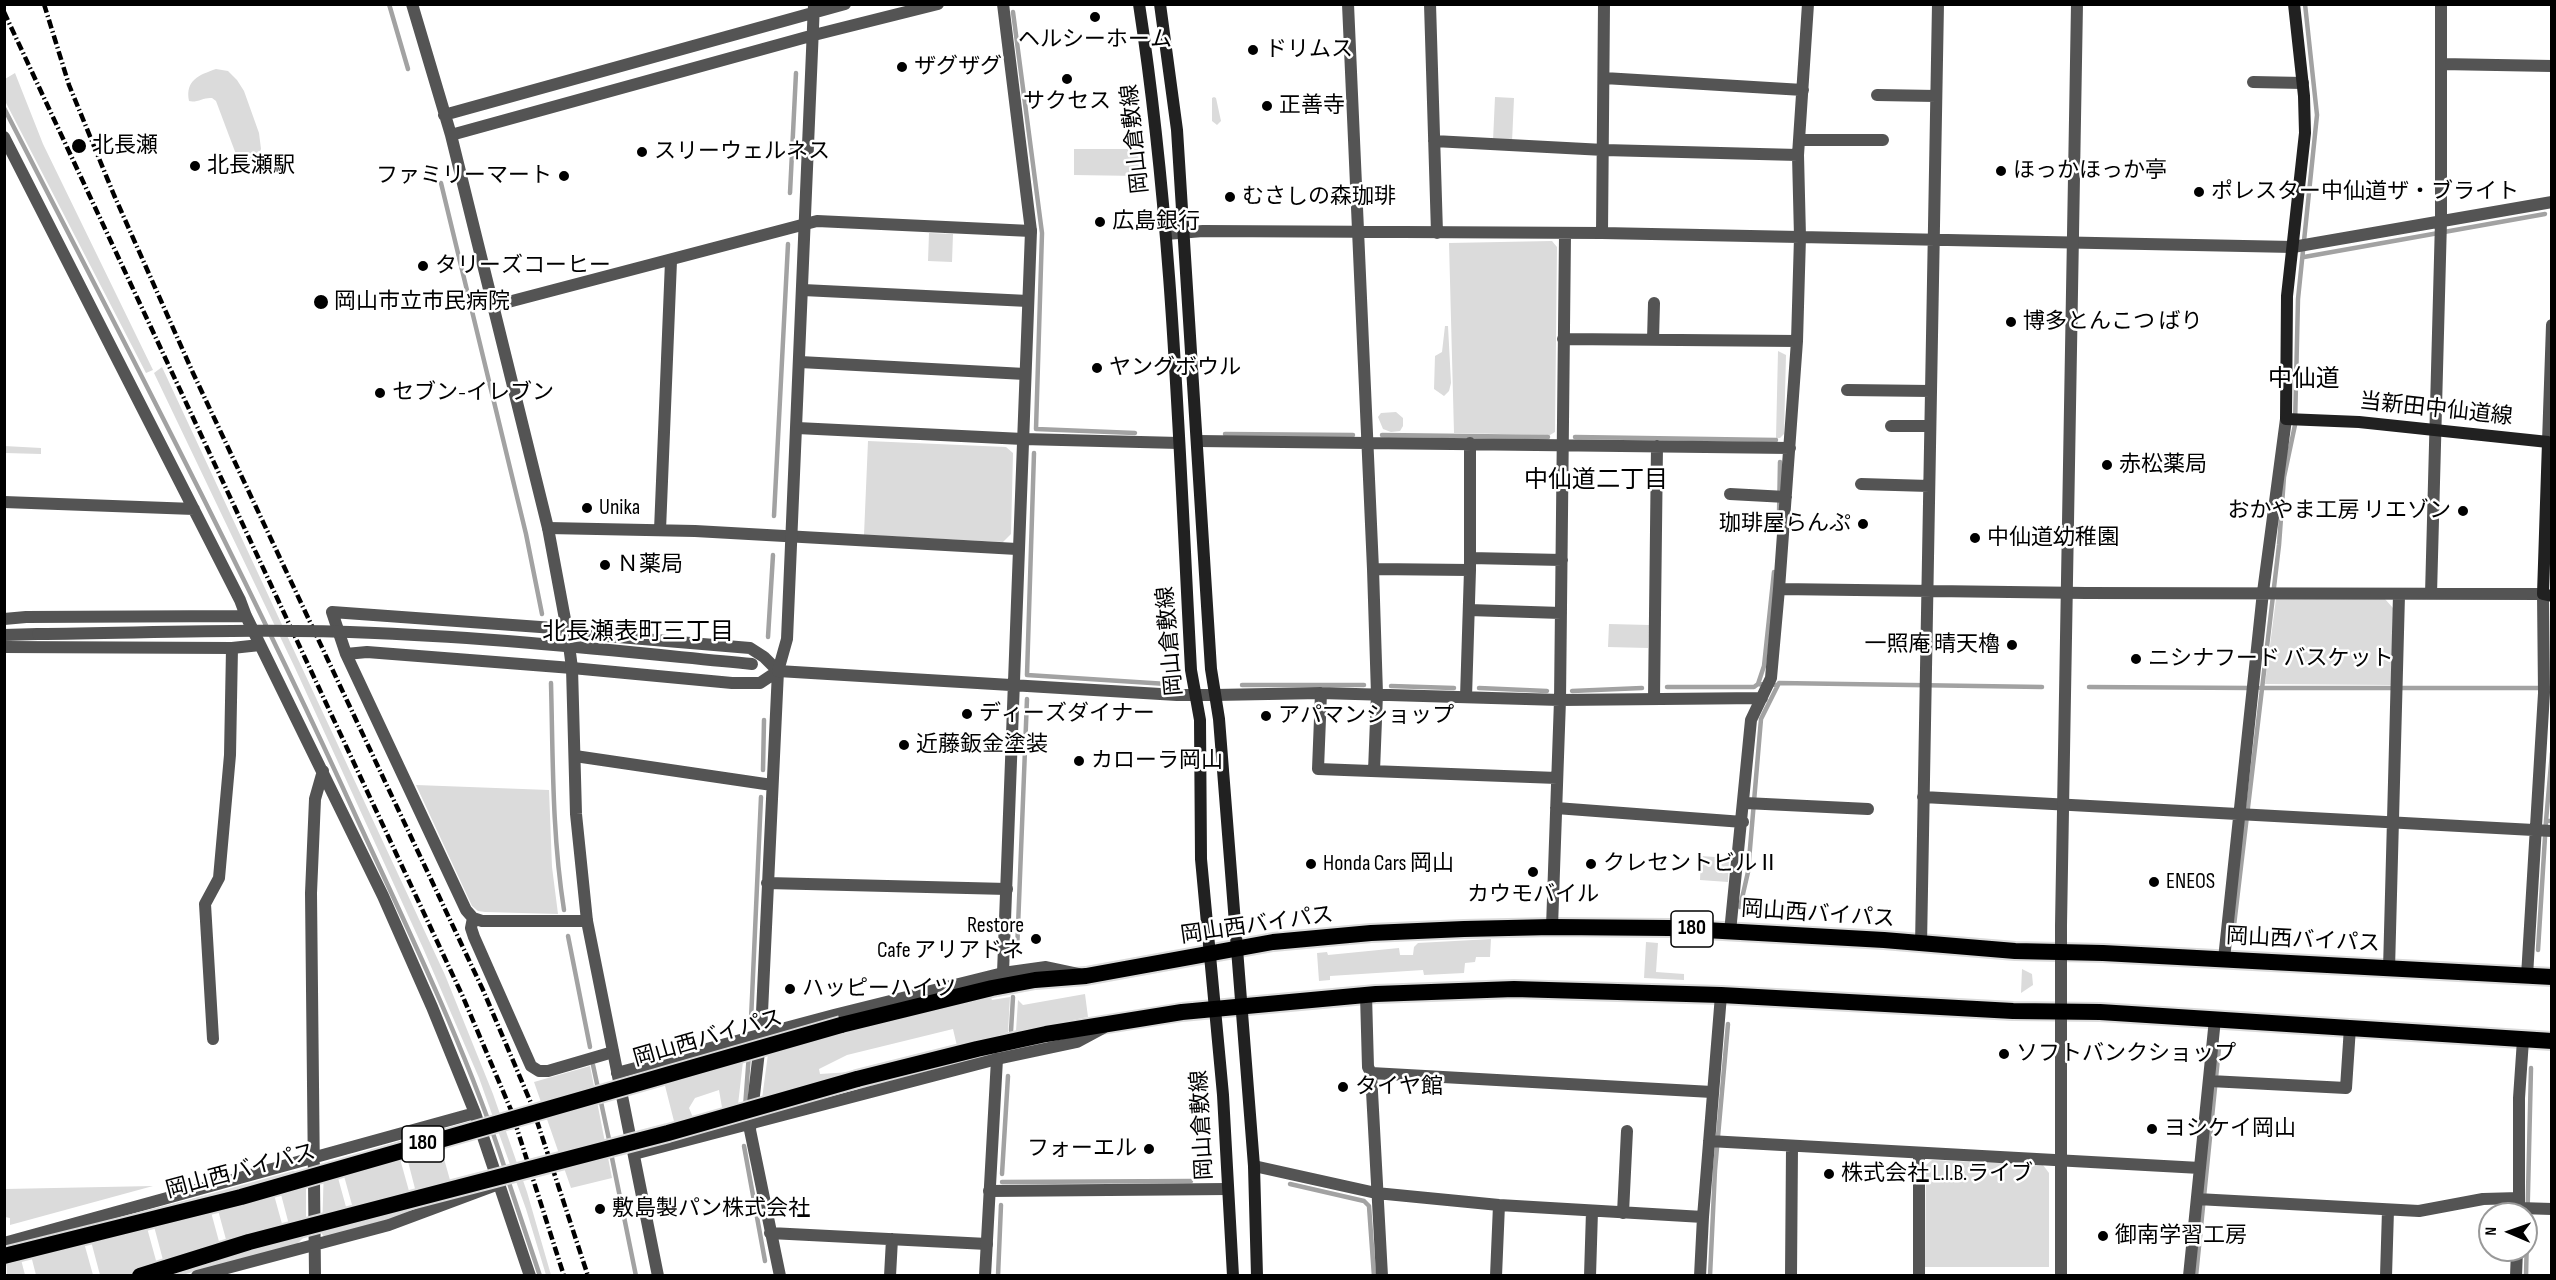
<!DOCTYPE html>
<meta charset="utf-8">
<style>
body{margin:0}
#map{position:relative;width:2556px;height:1280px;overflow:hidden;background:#fff;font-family:"Sofia Sans Condensed",sans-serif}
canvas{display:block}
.frame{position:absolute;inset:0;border:6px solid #000;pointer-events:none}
.north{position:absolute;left:2478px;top:1202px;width:60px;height:60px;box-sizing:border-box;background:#fff;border:2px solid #999;border-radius:50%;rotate:272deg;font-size:16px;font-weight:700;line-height:24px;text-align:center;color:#000}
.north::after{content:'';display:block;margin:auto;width:21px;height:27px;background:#000;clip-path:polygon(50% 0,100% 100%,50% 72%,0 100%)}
</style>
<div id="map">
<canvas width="2556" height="1280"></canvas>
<div class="frame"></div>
<div class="north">N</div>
</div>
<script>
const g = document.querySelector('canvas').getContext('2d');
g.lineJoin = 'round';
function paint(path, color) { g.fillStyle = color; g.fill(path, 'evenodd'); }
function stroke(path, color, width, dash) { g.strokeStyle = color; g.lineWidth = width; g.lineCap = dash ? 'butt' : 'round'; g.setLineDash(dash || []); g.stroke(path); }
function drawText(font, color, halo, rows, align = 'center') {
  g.font = font + ' "Sofia Sans Condensed","Noto Sans JP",sans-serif'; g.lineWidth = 5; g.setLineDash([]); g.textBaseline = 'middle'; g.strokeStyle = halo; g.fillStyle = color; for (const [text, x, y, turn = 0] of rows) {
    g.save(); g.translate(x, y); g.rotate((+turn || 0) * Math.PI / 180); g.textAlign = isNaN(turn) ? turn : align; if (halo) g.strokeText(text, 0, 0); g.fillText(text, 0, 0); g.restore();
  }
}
const green = new Path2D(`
 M 216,69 L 228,71 L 237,80 L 244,91 L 259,133 L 261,149 L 256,162 L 245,167 L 240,165 L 216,101 L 212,98 C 204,97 197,103 189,101 C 185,80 199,75 216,69 Z
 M 15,73 L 43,144 L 153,370 L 146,373 L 5,101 L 5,79 Z
 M 1214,97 L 1216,98 L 1221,121 L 1217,125 L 1212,121 L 1212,98 Z
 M 1495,97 L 1514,98 L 1512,142 L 1493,141 Z
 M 1074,149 L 1138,149 L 1139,176 L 1074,175 Z
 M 929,233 L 953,234 L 952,262 L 928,261 Z
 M 1552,241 L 1557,247 L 1555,432 L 1550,435 L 1454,433 L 1449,243 Z
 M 1445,326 L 1448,326 L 1451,383 L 1449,391 L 1444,396 L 1434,389 L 1435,356 L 1442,352 Z
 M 1778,351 L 1786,355 L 1784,434 L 1780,438 L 1776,438 Z
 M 162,367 L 445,975 L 493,1094 L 527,1192 L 551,1275 L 546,1275 L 526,1209 L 479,1078 L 423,948 L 295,668 L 154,373 Z
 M 1396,412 L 1403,418 L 1403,426 L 1400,431 L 1391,432 L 1383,429 L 1378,417 L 1381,413 Z
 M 868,441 L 1006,447 L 1013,453 L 1011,534 L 1003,542 L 864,535 Z
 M 4,446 L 41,448 L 41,454 L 5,453 Z
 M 2276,599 L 2385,599 L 2393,608 L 2391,685 L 2265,684 Z
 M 1609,624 L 1649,625 L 1648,648 L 1608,647 Z
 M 416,785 L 549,790 L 552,867 L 558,914 L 485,912 L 478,911 L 472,906 Z
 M 1701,856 L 1729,858 L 1728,882 L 1700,880 Z
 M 1491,939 L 1490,957 L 1476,957 L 1475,962 L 1465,963 L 1464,973 L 1424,975 L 1423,970 L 1330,976 L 1330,980 L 1319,981 L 1317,953 L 1327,952 L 1328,955 L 1399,948 L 1400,955 L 1413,955 L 1414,947 L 1418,943 Z
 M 1646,942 L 1658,943 L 1656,972 L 1684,974 L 1684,980 L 1644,978 Z
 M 2022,969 L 2032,974 L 2033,985 L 2021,993 Z
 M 1085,994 L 1088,1017 L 1016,1031 L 1018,1000 L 1023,1005 Z
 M 1010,997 L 1008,1032 L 1001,1034 L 1000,1037 L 957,1046 L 953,1029 L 847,1055 L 819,1069 L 820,1074 L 851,1072 L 855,1088 L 760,1114 L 770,1039 L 836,1019 L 841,1035 L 991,998 L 992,1000 Z
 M 745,1044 L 736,1122 L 725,1125 L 719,1090 L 695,1098 L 689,1108 L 699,1132 L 678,1137 L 661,1070 Z
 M 590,1066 L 612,1178 L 571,1188 L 534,1082 Z
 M 436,1130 L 455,1198 L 394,1218 L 324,1237 L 322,1234 L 324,1164 ZM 404,1146 L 420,1208 L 414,1209 L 397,1148 ZM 341,1165 L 357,1223 L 351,1225 L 335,1167 Z
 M 1932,1160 L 2043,1165 L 2049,1173 L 2049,1267 L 1925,1267 L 1926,1165 Z
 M 293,1171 L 303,1174 L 306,1182 L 306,1235 L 297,1244 L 182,1275 L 167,1275 L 151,1215 L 144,1217 L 160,1275 L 100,1275 L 88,1230 L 81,1232 L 93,1275 L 36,1275 L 28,1244 ZM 278,1183 L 293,1240 L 287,1242 L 271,1184 ZM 215,1199 L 231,1258 L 224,1260 L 208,1201 Z
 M 153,1186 L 10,1225 L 10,1218 L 5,1217 L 5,1189 Z
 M 18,1248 L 25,1275 L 7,1275 L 6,1250 Z`);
const stream = new Path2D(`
 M 389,4 L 408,69
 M 1013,12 L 1042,233 L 1036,429 L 1135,433
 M 4,108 C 126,345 249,581 359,823 C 412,938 467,1051 506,1172
 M 441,183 L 526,534 L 542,614
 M 790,193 L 796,73
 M 2304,257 L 2545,214
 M 1225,434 L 1353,435
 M 1382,435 L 1548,437
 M 1575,437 L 1776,440
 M 1034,453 L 1027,675 L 1167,684
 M 774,516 L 788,244
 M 1779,516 L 1780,462
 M 768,637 L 773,555
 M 551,683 C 553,759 552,834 564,910
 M 1758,684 L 1764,666 L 1774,572
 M 1242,685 L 1364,685
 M 1391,686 L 1454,688
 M 1667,687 L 1754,687 L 1758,684 L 1778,685 L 1779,683 L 2042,687
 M 2089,687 L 2251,688
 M 1479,688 L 1547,691
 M 2260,688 L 2552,688
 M 1572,691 L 1642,688
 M 2552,753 L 2546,821 L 2552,821
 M 763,770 L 764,720
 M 1740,907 L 1748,872 L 1761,719 L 1778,685
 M 2233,934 L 2279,545 L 2284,477 L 2295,425 L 2298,299 L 2317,115 L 2305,4
 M 568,936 L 590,1047
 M 2538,950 L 2546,821
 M 1017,952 L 1027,699
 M 751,1020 L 761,797
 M 1011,1031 L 1013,997
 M 593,1065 L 610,1144
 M 745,1108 L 749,1054
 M 744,1146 L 765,1261
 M 611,1153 L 636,1276
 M 1002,1174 L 1008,1076
 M 508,1180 L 540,1276
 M 1002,1182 L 1191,1181
 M 1290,1184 L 1364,1201 L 1369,1206 L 1374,1276
 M 998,1276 L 1001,1205
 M 1710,1276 L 1715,1170 L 1728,1024
 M 2196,1276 L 2219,1048
 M 2526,1276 L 2531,1068`);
const minor = new Path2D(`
 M 1348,4 L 1373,569 L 1377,694 L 1374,771
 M 1430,4 L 1437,233
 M 2441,64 L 2552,66
 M 1604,78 L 1803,90
 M 2253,82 L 2303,83
 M 1877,95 L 1936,96
 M 4,137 L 240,600 L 246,616 L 383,896 L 432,1007 L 475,1113 L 530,1276
 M 1799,140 L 1883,140
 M 1434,141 L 1604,150 L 1798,155
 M 1602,233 L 1604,4
 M 1166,234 L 1203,231 L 1602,233 L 2293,247 L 2552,202
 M 803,290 L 1028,301
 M 493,306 L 817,221 L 1031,231
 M 2552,325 L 2548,442 L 2552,442
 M 1563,339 L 1797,341
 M 1653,340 L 1654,303
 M 800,362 L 1025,374
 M 1847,390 L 1931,391
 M 1891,426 L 1930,426
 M 797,428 L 1023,439
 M 1198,441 L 1790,448
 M 1861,484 L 1929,486
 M 1730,494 L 1786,497
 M 4,502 L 194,509
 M 548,528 L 695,531 L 1017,549
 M 660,530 L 671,261
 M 1470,558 L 1562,560
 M 1373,569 L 1470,570
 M 1779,589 L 2086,593 L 2543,594 L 2544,693 L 2527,976
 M 2431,594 L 2441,221 L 2441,4
 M 1469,610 L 1561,613
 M 4,619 L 26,617 L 246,616
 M 4,635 L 38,634
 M 4,647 L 232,648 L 260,645
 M 346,654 L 367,652 L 572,668 L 732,683 L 760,683 L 778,671
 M 778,671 L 761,1034 L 750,1130 L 780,1276
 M 1321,693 L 1318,769 L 1557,778
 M 1215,695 L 1321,693 L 1560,700 L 1762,698
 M 1466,697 L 1470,570 L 1470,443
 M 1654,698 L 1657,446
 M 575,756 L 772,785
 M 1923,797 L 2552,831
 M 1745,803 L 1868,809
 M 1556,808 L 1743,822
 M 767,883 L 1007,889
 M 473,918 L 471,928 L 474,937 L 531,1066 L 539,1071 L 548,1071 L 613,1052
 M 587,921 L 482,921 L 473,918 L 466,910 L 346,654 L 332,612 L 554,628 L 583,634 L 750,648 L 764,657 L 778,671
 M 1552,927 L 1560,700 L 1565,235
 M 1730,932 L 1751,720 L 1771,678 L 1779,589 L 1797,341 L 1800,237 L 1798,155 L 1808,4
 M 1921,945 L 1938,4
 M 2224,959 L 2263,592 L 2286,419
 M 2389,969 L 2399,595
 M 1366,995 L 1368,1067 L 1371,1073
 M 213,1039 L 205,904 L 219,878 L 230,755 L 232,648
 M 617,1073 L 834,1015 L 1003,973 L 1046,967 L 1079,974
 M 2210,1081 L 2346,1088 L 2350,1027
 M 1709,1141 L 2200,1168
 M 1919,1153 L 1919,1276
 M 634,1154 L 997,1059 L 1077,1042 L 1103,1028
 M 1254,1166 L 1376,1193 L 1499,1205 L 1703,1217
 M 989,1191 L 1228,1189
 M 2197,1199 L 2419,1211 L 2483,1199 L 2519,1198
 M 2519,1208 L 2552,1209
 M 1623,1213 L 1627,1131
 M 2519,1214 L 2519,1098 L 2523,1040
 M 770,1233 L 987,1244
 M 4,1243 L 475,1113
 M 197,1276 L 389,1225 L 499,1184
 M 315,1276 L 311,893 L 315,799 L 323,771
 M 890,1276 L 892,1239
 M 1382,1276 L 1371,1073 L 1712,1092
 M 1496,1276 L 1499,1205
 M 1590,1276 L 1592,1211
 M 1700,1276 L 1703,1217 L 1721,995
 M 1791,1276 L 1792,1147
 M 2189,1276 L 2215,1019
 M 2386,1276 L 2388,1210
 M 2516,1276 L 2517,1250`);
const tertiary = new Path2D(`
 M 412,4 L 451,135 L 548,528 L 567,630 L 572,668 L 576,814 L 587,921 L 658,1276
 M 814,4 L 787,639 L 778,671 L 1177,695 L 1215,695
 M 1003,4 L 1031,231 L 1003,973
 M 444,115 L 845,4
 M 451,135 L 814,35 L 938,4
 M 1023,439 L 1179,443
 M 985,1276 L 997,1059
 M 2061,1276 L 2061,925 L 2077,4`);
const secondary = new Path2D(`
 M 1139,4 C 1173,225 1179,448 1191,670 L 1200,720 L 1201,859 L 1223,1095 L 1233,1276
 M 1160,4 L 1177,130 L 1211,669 L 1219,719 L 1254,1166 L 1257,1276
 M 2294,4 L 2304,96 L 2305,133 L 2287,296 L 2286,419 L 2359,422 L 2548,442 L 2543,594 L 2552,596`);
const trunk = new Path2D(`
 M 841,1025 L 992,988 L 1035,980 L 1086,976 L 1273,942 L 1371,933 L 1464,929 L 1552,927 L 1669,928 L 1884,940 L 2015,951 L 2103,953 L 2552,977
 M 857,1079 L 977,1049 L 1046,1034 L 1182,1012 L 1376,994 L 1514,989 L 1721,995 L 2013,1011 L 2100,1012 L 2552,1041`);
const rail = new Path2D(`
 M 44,4 L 69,85 L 114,195 L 193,373 L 483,990 L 531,1103 L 588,1276
 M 4,12 L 463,997 L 511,1110 L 564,1276`);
const minorBridge = new Path2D(`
 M 38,634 C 150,633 263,628 375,633 C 501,638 626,652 752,664`);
const trunkBridge = new Path2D(`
 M 4,1256 L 241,1197 L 841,1025
 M 140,1276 L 249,1242 L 668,1133 L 857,1079`);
const markers = [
 [1095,17,6,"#000"],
 [1253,50,6,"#000"],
 [902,67,6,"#000"],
 [1067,79,6,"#000"],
 [1267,106,6,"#000"],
 [79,146,8,"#000"],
 [642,152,6,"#000"],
 [195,166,6,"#000"],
 [2001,171,6,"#000"],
 [564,176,6,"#000"],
 [2199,192,6,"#000"],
 [1230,197,6,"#000"],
 [1100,222,6,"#000"],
 [423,266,6,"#000"],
 [321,302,8,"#000"],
 [2011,322,6,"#000"],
 [1097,368,6,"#000"],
 [380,393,6,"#000"],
 [2107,465,6,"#000"],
 [587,508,6,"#000"],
 [2463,511,6,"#000"],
 [1863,524,6,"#000"],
 [1975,538,6,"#000"],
 [605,565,6,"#000"],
 [2012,645,6,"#000"],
 [2136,659,6,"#000"],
 [967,714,6,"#000"],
 [1266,716,6,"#000"],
 [904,745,6,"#000"],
 [1079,761,6,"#000"],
 [1311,864,6,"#000"],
 [1591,864,6,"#000"],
 [1533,872,6,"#000"],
 [2154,882,6,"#000"],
 [1036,939,6,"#000"],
 [790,989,6,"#000"],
 [2004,1054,6,"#000"],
 [1343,1087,6,"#000"],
 [2152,1129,6,"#000"],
 [1149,1149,6,"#000"],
 [1829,1174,6,"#000"],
 [600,1209,6,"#000"],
 [2103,1236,6,"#000"]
];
const shields = [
 [1692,929,42],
 [423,1144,42]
];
const shieldNames = [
 ["180",1692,929],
 ["180",423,1144]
];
const poiNames = [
 ["ヘルシーホーム",1095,40,"center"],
 ["ドリムス",1265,50],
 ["ザグザグ",914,67],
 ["サクセス",1067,102,"center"],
 ["正善寺",1279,106],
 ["北長瀬",92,146],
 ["スリーウェルネス",654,152],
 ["北長瀬駅",207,166],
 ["ほっかほっか亭",2013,171],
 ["ファミリーマート",552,176,"right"],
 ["ポレスター中仙道ザ・ブライト",2211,192],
 ["むさしの森珈琲",1242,197],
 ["広島銀行",1112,222],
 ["タリーズコーヒー",435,266],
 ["岡山市立市民病院",334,302],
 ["博多とんこつ ばり",2023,322],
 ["ヤングボウル",1109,368],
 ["セブン-イレブン",392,393],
 ["赤松薬局",2119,465],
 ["Unika",599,508],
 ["おかやま工房 リエゾン",2451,511,"right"],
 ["珈琲屋らんぷ",1851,524,"right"],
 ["中仙道幼稚園",1987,538],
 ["Ｎ薬局",617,565],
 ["一照庵 晴天櫓",2000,645,"right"],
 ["ニシナフード バスケット",2148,659],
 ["ディーズダイナー",979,714],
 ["アパマンショップ",1278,716],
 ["近藤鈑金塗装",916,745],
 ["カローラ岡山",1091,761],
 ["Honda Cars 岡山",1323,864],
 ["クレセントビルⅡ",1603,864],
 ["ENEOS",2166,882],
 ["カウモバイル",1533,895,"center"],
 ["Restore",1024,926,"right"],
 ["Cafe アリアドネ",1024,951,"right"],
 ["ハッピーハイツ",802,989],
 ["ソフトバンクショップ",2016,1054],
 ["タイヤ館",1355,1087],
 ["ヨシケイ岡山",2164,1129],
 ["フォーエル",1137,1149,"right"],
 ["株式会社 L.I.B.ライブ",1841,1174],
 ["敷島製パン株式会社",612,1209],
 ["御南学習工房",2115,1236]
];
const streetNames = [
 ["岡山倉敷線",1136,139,-96],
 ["当新田中仙道線",2436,410,6],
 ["岡山倉敷線",1171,641,-95],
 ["岡山西バイパス",1818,915,4],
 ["岡山西バイパス",1257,926,-8],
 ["岡山西バイパス",2303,941,3],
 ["岡山西バイパス",708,1039,-16],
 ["岡山倉敷線",1203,1125,-93],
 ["岡山西バイパス",241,1172,-15]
];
const neighbourhoodNames = [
 ["中仙道",2304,380],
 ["中仙道二丁目",1596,481],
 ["北長瀬表町三丁目",638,633]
];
paint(green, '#dbdbdb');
stroke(stream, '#a2a2a2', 4.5);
stroke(trunk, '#dbdbdb', 20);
stroke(minor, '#545454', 12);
stroke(tertiary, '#545454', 12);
stroke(secondary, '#212121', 12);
stroke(trunk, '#000', 16);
stroke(rail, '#000', 4.5, [9, 3, 1.5, 3]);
stroke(trunkBridge, '#dbdbdb', 20, []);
stroke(minorBridge, '#545454', 12);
stroke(trunkBridge, '#000', 16);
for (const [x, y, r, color] of markers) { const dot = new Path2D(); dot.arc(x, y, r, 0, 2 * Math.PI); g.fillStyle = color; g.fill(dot); stroke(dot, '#fff', 2); }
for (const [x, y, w] of shields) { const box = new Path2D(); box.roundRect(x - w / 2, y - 18, w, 36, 4.5); g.fillStyle = '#fff'; g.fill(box); stroke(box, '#000', 1.5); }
drawText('bold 21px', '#000', null, shieldNames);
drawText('22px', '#000', '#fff', poiNames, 'left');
drawText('22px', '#000', '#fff', streetNames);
drawText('24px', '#000', '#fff', neighbourhoodNames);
</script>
